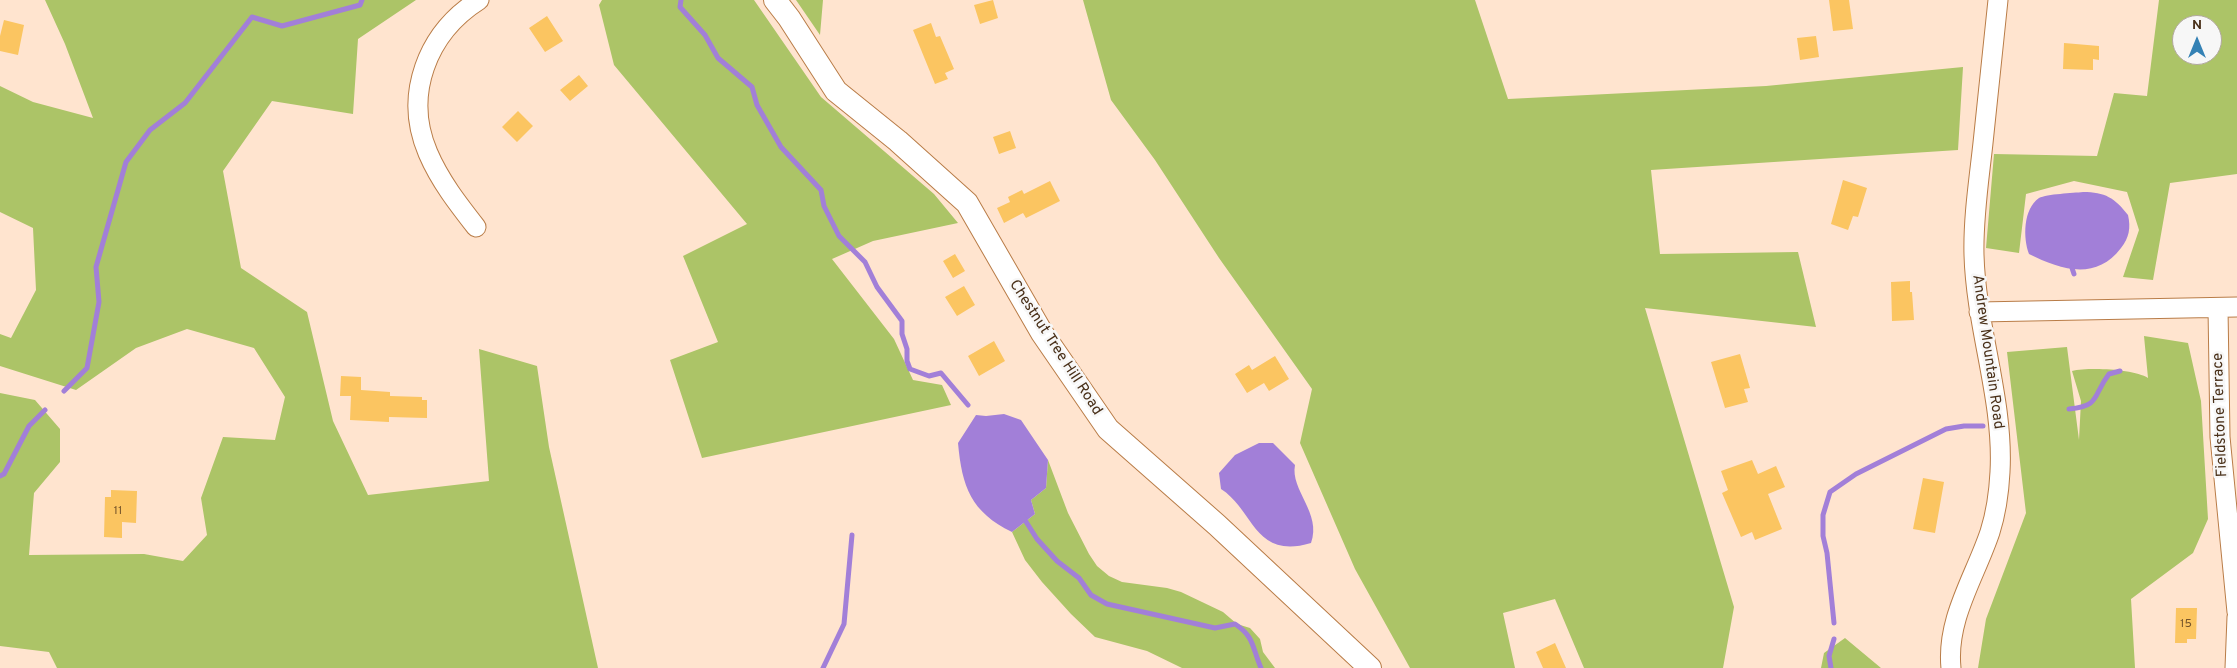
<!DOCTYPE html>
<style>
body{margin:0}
#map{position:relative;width:2237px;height:668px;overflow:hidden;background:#ffe4cf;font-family:Overpass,sans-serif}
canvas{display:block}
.north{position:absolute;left:2172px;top:15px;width:50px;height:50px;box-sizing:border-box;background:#f7f7f7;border:1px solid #b1a79e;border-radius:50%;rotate:0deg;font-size:14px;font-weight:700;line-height:20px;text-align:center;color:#493019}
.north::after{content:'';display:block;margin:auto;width:18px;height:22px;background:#3582b5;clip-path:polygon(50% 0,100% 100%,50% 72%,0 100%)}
</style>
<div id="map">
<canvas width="2237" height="668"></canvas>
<div class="north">N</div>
</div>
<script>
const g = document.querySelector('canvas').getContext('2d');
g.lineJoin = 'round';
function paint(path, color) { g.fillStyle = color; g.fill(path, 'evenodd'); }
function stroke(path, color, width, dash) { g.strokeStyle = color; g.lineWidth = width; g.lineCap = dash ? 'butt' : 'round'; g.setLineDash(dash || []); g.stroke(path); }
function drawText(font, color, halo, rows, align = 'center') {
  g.font = font + ' Overpass,sans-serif'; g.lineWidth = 5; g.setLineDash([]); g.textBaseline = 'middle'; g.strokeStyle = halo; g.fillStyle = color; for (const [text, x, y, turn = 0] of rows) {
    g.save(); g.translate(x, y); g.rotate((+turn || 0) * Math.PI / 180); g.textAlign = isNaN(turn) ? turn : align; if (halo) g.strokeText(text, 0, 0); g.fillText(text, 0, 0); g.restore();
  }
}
const green = new Path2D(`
 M 45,0 L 416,0 L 358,39 L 353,114 L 272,101 L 223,171 L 241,268 L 307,312 L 333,421 L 368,495 L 489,481 L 479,349 L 537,366 L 549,447 L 598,668 L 57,668 L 49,652 L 0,646 L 0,393 L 35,400 L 60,429 L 60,462 L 34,493 L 29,555 L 144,554 L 183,561 L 207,535 L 201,498 L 223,437 L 275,440 L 285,397 L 254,348 L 187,329 L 136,348 L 76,390 L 0,366 L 0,334 L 11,338 L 36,290 L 33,228 L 0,212 L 0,86 L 33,102 L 93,118 L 65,44 Z
 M 602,0 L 754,0 L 821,97 L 934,194 L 958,223 L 873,241 L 832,259 L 894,339 L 913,380 L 942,385 L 951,405 L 702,458 L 670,360 L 718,342 L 683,256 L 747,224 L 614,65 L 599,5 Z
 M 796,0 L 823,0 L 820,35 Z
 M 1083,0 L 1475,0 L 1508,99 L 1766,86 L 1963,67 L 1958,150 L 1651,170 L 1660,254 L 1798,252 L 1816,327 L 1645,308 L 1734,607 L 1723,668 L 1584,668 L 1555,599 L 1503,613 L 1515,668 L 1410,668 L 1355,569 L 1300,443 L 1312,389 L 1219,258 L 1155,160 L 1111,100 Z
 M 2159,0 L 2237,0 L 2237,174 L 2170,183 L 2153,280 L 2123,277 L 2139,230 L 2127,192 L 2074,181 L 2026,194 L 2019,253 L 1986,248 L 1994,154 L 2097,156 L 2114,93 L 2147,96 ZM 2182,25 L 2212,25 L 2212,55 L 2182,55 Z
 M 2144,336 L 2188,343 L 2201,401 L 2208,519 L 2193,553 L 2131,599 L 2135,668 L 1978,668 L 1986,619 L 2026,513 L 2007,352 L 2067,347 L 2079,440 L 2081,401 L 2072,371 C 2089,367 2134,369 2148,378 Z
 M 1048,460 L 1068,513 L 1089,554 L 1097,566 L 1109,576 L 1122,582 L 1167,588 L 1181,592 L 1223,612 L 1237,624 L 1250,628 L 1260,639 L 1263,652 L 1275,668 L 1182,668 L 1147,651 L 1095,637 L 1071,614 L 1042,582 L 1025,560 L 1012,532 L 1035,514 L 1031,500 L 1046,488 Z
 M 1845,638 L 1881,668 L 1821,668 L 1824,653 Z`);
const water = new Path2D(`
 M 2083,192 C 2105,192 2115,198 2128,215 C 2131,228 2129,238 2121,248 C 2096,281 2061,270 2029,254 C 2023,238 2023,209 2039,198 C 2047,194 2073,193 2083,192 Z
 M 1004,414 L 1021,420 L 1048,460 L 1046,488 L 1031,500 L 1035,514 L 1012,532 C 971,512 962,487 958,443 L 976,415 L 986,416 Z
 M 1259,443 L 1273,443 L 1295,465 C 1290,490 1322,513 1311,543 C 1254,560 1254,510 1221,489 L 1219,473 L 1235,455 Z`);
const stream = new Path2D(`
 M 681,0 L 680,7 L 705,35 L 718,58 L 752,87 L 757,105 L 781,147 L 821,190 L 824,206 L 839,236 L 865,262 L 877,287 L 902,321 L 902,334 L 907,349 L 907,361 L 910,369 L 929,376 L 941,373 L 968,405
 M 2072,268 L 2074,274
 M 64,391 L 87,368 L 99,302 L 96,267 L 126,162 L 150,130 L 185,103 L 252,17 L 282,26 L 360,5 L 362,0
 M 2069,409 C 2101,406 2092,396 2109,374 L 2120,371
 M 0,476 L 4,474 L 29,426 L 45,410
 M 1023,517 L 1037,539 L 1057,561 L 1079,578 L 1091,595 L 1107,604 L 1215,628 L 1235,624 C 1255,637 1252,648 1261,668
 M 1834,623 L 1827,553 L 1823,536 L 1823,515 L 1830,492 L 1856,474 L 1946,429 L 1964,426 L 1983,426
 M 823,668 L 844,624 L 852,535
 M 1831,668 L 1829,656 L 1834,639`);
const building = new Path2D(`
 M 993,0 L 998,18 L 980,24 L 974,5 Z
 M 1829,0 L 1849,0 L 1853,29 L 1833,31 Z
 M 547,16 L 563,41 L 545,52 L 529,28 Z
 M 4,20 L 24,25 L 18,55 L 0,51 L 0,36 Z
 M 931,23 L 936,37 L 940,36 L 954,69 L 945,73 L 948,79 L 935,84 L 913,30 Z
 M 1816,36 L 1819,57 L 1800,60 L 1797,38 Z
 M 2064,43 L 2099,46 L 2099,60 L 2093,59 L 2093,70 L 2063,69 Z
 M 579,75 L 588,86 L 570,101 L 560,90 Z
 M 518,111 L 533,126 L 517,142 L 502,127 Z
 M 1010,131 L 1016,148 L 999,154 L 993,137 Z
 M 1843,180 L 1867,188 L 1858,217 L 1853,216 L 1848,230 L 1831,224 Z
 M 1050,181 L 1060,201 L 1026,218 L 1023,213 L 1004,223 L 997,208 L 1010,202 L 1008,197 L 1022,190 L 1024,194 Z
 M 955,254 L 965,271 L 953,278 L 943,261 Z
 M 1910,281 L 1910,292 L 1912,292 L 1914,320 L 1892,321 L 1891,282 Z
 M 964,286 L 975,305 L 957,316 L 945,297 Z
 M 994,341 L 1005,361 L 979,376 L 968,356 Z
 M 1740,354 L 1750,388 L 1744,389 L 1748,402 L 1725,408 L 1711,362 Z
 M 1275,356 L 1289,379 L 1269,391 L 1264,383 L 1247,393 L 1235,374 L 1249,365 L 1252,370 Z
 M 341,376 L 361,377 L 361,390 L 390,392 L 390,396 L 422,397 L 422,400 L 427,400 L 427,418 L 389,417 L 389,422 L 350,420 L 351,396 L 340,396 Z
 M 1752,460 L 1758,474 L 1776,466 L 1785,487 L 1768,494 L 1782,529 L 1755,540 L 1752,532 L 1741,537 L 1722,493 L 1728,490 L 1721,471 Z
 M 1923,478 L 1944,482 L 1935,533 L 1913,529 Z
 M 111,490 L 137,491 L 136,523 L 122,522 L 122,538 L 104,537 L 105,497 L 111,497 Z
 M 2176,608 L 2197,608 L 2196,639 L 2187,639 L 2187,643 L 2175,643 Z
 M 1555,643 L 1566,668 L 1543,668 L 1536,652 Z`);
const minor = new Path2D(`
 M 476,227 C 458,204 440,181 428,153 C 403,95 427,33 479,0
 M 2218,308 L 2220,437 L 2237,612
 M 1979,312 L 2237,307
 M 1951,668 C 1946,619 1975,577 1990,532 C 1996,513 1999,492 2000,472 C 2004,400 1976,328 1974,255 C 1973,218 1979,180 1983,143 C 1988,95 1993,48 1998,0
 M 2235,668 L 2237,617`);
const tertiary = new Path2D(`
 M 775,0 L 789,18 L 836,91 L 898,141 L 967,203 L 1042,333 L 1108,429 L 1217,525 L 1370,668`);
const numberNames = [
 ["11",118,512],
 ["15",2186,625]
];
const streetNames = [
 ["Chestnut Tree Hill Road",1055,348,57],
 ["Andrew Mountain Road",1987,352,82],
 ["Fieldstone Terrace",2221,415,-92]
];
paint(green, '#acc467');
paint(water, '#a27fd8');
stroke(stream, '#a27fd8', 5);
paint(building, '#fbc561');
stroke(minor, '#b97c47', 21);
stroke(tertiary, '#b97c47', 24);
stroke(minor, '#fff', 19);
stroke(tertiary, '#fff', 22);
drawText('12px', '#76552b', null, numberNames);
drawText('15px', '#493019', '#f7f7f7', streetNames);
</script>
